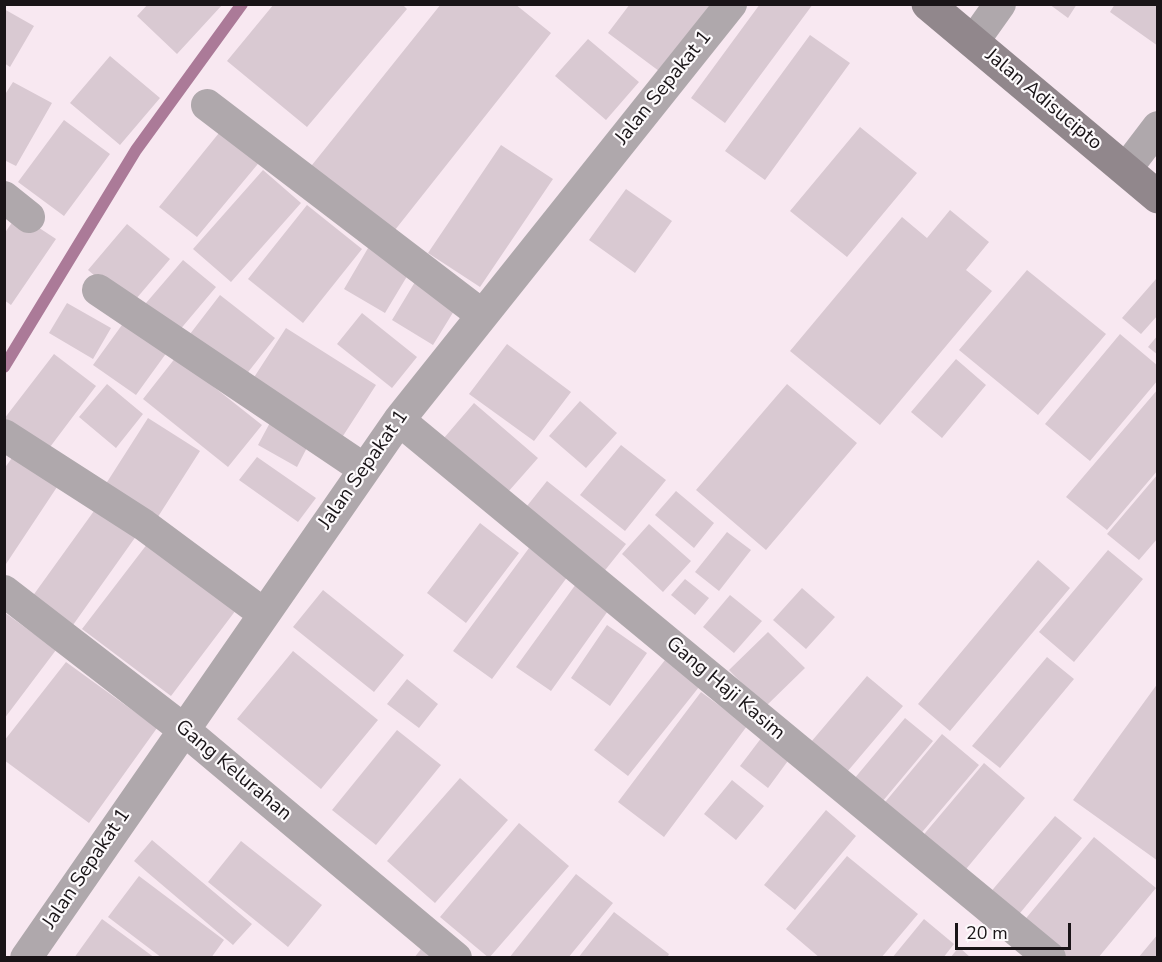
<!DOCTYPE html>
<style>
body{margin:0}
#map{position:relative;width:1162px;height:962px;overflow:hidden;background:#f8e8f1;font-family:"Nunito Sans",sans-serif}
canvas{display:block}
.frame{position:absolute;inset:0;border:6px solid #191417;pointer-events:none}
.scale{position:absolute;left:955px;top:923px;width:116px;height:27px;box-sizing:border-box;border:3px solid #191417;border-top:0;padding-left:8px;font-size:18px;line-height:21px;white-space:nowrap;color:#191417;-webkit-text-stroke:4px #fdfafc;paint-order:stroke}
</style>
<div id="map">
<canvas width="1162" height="962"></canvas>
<div class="frame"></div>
<div class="scale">20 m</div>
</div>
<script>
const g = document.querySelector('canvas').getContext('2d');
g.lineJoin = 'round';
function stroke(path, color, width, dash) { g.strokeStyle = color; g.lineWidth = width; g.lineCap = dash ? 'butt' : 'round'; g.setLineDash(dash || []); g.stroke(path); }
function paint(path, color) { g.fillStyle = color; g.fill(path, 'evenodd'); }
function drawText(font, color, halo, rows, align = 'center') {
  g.font = font + ' "Nunito Sans",sans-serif'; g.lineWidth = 4.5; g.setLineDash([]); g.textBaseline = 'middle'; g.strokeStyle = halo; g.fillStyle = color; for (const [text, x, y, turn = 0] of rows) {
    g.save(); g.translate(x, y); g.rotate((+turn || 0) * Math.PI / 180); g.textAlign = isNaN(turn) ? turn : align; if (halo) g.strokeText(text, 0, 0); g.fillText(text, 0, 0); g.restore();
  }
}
const stream = new Path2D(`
 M 4,367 L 136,150 L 242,4`);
const building = new Path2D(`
 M 148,4 L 223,4 L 177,54 L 137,16 Z
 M 274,4 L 402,4 L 407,9 L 307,127 L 227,61 Z
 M 441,4 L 515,4 L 551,33 L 391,235 L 308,170 Z
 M 630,4 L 713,4 L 663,74 L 608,33 Z
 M 760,4 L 813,4 L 725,123 L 691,98 Z
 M 1049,4 L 1077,4 L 1068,18 Z
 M 1115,4 L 1158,4 L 1158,46 L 1110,12 Z
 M 4,9 L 34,26 L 10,67 L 4,63 Z
 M 810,35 L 850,63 L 765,180 L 725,151 Z
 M 588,39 L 639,82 L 606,120 L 555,76 Z
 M 110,56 L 160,98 L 120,145 L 70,103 Z
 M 13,82 L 52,103 L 16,166 L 4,160 L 4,96 Z
 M 64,120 L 110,154 L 64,216 L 18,182 Z
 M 860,127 L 917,173 L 847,257 L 790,211 Z
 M 223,128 L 262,159 L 197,237 L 159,207 Z
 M 501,145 L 553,179 L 480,287 L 428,253 Z
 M 263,170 L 301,203 L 231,282 L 193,249 Z
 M 626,189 L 672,221 L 635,273 L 589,240 Z
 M 307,205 L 362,249 L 303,323 L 248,279 Z
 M 950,210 L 989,242 L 966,270 L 992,291 L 880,425 L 790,351 L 902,217 L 927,238 Z
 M 18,214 L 56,239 L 11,305 L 4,300 L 4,234 Z
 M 127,224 L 170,259 L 130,306 L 88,270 Z
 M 371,243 L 412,268 L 385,313 L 344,289 Z
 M 183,260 L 216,287 L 173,338 L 140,310 Z
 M 1027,270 L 1106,334 L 1038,415 L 959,350 Z
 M 1156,279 L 1158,315 L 1141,334 L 1122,318 Z
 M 415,282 L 457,306 L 433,345 L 392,320 Z
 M 220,295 L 275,338 L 245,376 L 190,334 Z
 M 67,303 L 111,328 L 93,359 L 49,333 Z
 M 362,313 L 417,357 L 392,388 L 337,344 Z
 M 127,318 L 170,348 L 136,395 L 93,365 Z
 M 286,328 L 376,385 L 341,439 L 251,382 Z
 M 1120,334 L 1158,366 L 1158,380 L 1090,461 L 1045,424 Z
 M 1158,335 L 1158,355 L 1148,347 Z
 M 507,344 L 571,392 L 534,441 L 469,394 Z
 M 54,354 L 96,386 L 47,451 L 4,419 Z
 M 176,357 L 262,425 L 228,467 L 143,399 Z
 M 956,359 L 986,385 L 942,438 L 911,412 Z
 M 107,384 L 143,414 L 116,448 L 79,417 Z
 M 787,384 L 857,443 L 766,550 L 696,490 Z
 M 1158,389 L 1158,470 L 1107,530 L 1066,497 Z
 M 580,401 L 617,433 L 586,468 L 549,436 Z
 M 474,403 L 538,458 L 508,492 L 444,438 Z
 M 273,417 L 312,438 L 297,467 L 258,445 Z
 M 148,418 L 200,451 L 154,523 L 102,490 Z
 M 621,445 L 666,480 L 625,531 L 580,495 Z
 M 14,455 L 59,484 L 4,567 L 4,469 Z
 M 257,457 L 316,498 L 298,522 L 239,480 Z
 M 1158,474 L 1158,538 L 1139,560 L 1107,534 Z
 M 547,481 L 626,544 L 602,574 L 523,511 Z
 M 676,491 L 714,523 L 694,548 L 655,515 Z
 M 99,504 L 139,532 L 73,625 L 32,597 Z
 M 480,523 L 519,553 L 466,623 L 427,593 Z
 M 649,524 L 691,561 L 663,592 L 622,554 Z
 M 727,532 L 751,550 L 719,591 L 695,572 Z
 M 151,539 L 239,606 L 171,696 L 82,629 Z
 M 529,548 L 568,576 L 492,679 L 453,651 Z
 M 1108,550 L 1143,579 L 1074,662 L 1039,632 Z
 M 1038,560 L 1070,588 L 950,731 L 918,704 Z
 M 685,579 L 709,598 L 695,615 L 671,595 Z
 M 576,584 L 610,608 L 551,691 L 516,667 Z
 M 802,588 L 835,617 L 806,649 L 773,620 Z
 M 323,590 L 404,655 L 374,692 L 293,627 Z
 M 730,595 L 762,621 L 734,653 L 703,627 Z
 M 4,612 L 56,650 L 4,719 Z
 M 607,625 L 647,653 L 610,706 L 571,678 Z
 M 768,632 L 805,668 L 765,707 L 729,670 Z
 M 293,651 L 378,720 L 321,789 L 237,719 Z
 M 1047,657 L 1074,679 L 1000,768 L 972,746 Z
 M 665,660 L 699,687 L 628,776 L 594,750 Z
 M 66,662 L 157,728 L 89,823 L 4,760 L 4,741 Z
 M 867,676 L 903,706 L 847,772 L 811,742 Z
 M 407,679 L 438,704 L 419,728 L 387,704 Z
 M 1158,683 L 1158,861 L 1073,800 Z
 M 701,692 L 747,726 L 664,837 L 618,802 Z
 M 905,718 L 933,741 L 882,802 L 854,779 Z
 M 397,730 L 441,765 L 376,845 L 332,810 Z
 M 942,734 L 979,765 L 918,837 L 881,807 Z
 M 762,737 L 790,758 L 768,788 L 740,766 Z
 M 984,763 L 1025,798 L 957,880 L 915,845 Z
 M 460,778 L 508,820 L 435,903 L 387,861 Z
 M 732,780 L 764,806 L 736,840 L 704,814 Z
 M 826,810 L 856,836 L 795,910 L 764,885 Z
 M 1055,816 L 1082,838 L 1011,924 L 983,901 Z
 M 519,823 L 569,866 L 489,958 L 440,917 Z
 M 1094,837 L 1156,888 L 1098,958 L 1063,958 L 1022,923 Z
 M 152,840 L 252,924 L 233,945 L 134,861 Z
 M 241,841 L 322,905 L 288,947 L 208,882 Z
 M 847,856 L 918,914 L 881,958 L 820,958 L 786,929 Z
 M 576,874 L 613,903 L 568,958 L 509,958 Z
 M 139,876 L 224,940 L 211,958 L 162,958 L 108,917 Z
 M 614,912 L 669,954 L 667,958 L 578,958 Z
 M 102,919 L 155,958 L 74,958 Z
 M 924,919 L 954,944 L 943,958 L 892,958 Z
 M 1158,934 L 1158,958 L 1138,958 Z
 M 959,947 L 971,958 L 950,958 Z
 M 421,949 L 431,958 L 414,958 Z`);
const minor = new Path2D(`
 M 973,42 L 1000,4
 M 207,105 L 482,315
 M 1126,169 L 1158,127
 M 4,197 L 29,217
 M 98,290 L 364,469
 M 399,420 L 1050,958
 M 4,435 L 144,525 L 264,614
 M 4,591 L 183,729 L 456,958
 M 26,958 L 399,420 L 731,4`);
const secondary = new Path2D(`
 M 928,4 L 1158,197`);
const streetNames = [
 ["Jalan Sepakat 1",664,88,-51],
 ["Jalan Adisucipto",1043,100,40],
 ["Jalan Sepakat 1",364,470,-55],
 ["Gang Haji Kasim",725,689,40],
 ["Gang Kelurahan",233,771,40],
 ["Jalan Sepakat 1",87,869,-56]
];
stroke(stream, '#ab7a98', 12);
paint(building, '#d9c9d2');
stroke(minor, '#afa8ac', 32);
stroke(secondary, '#91878c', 33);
drawText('20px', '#191417', '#fdfafc', streetNames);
</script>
